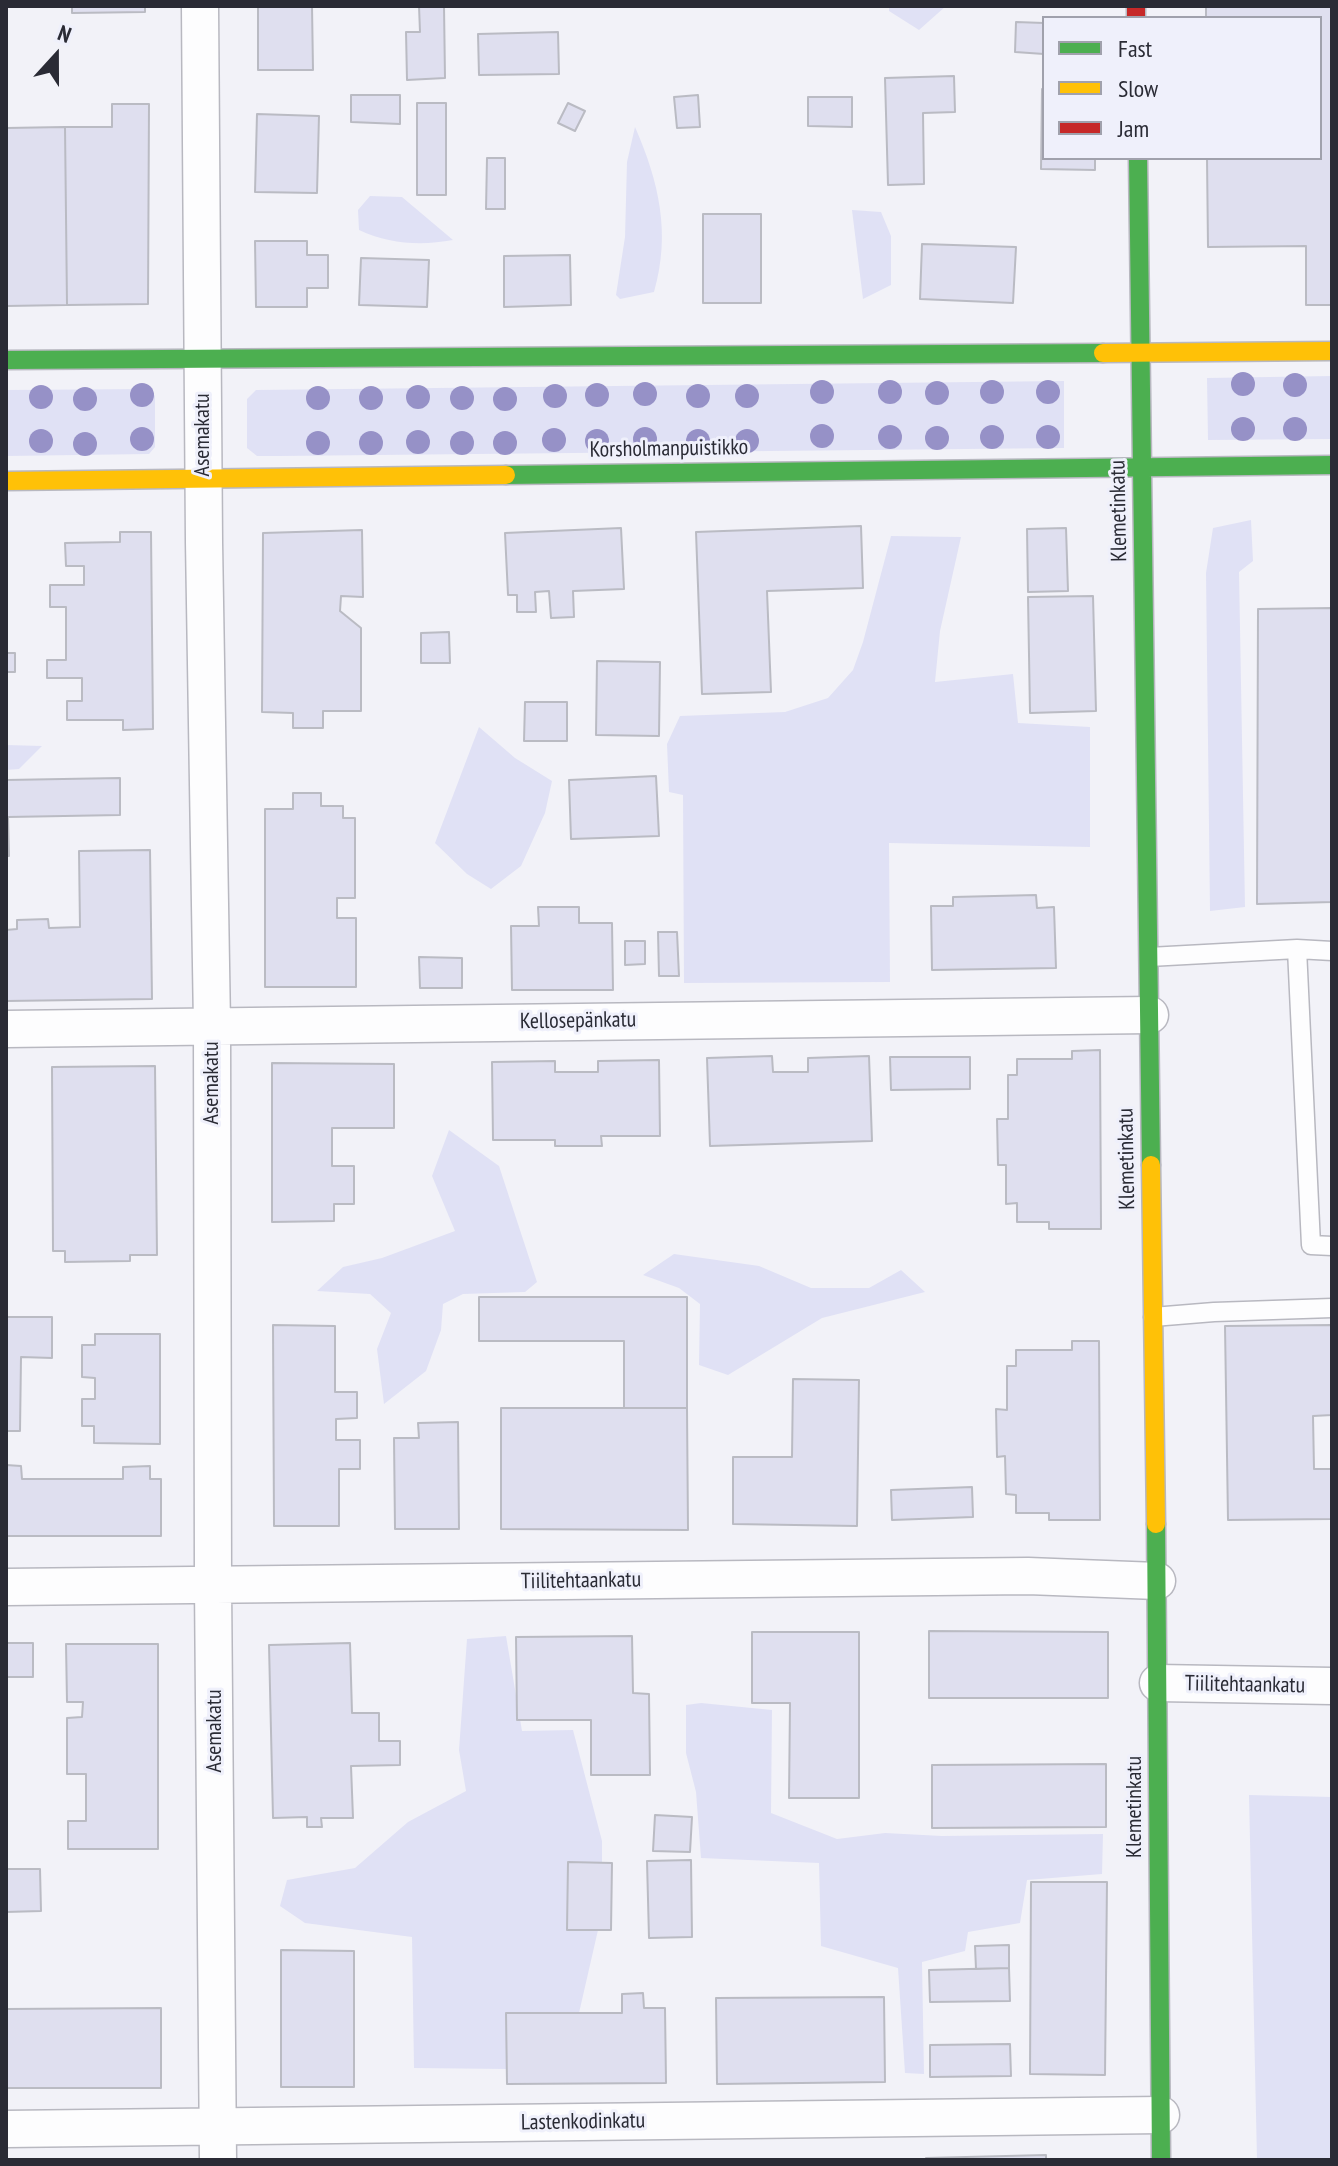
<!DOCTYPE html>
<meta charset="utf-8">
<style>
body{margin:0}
#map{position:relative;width:1338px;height:2166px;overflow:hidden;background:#f2f2f8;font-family:"PT Sans Narrow",sans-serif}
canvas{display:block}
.frame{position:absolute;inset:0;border:8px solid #2a2b35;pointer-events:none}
.legend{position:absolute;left:1042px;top:16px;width:280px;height:144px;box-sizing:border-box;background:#eff0fb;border:2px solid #a0a1ac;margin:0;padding:10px 14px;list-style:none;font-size:24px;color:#2a2b35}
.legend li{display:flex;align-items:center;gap:16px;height:40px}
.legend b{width:40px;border:2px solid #a0a1ac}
.north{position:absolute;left:16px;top:16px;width:80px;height:80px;-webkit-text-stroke:6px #eff0fb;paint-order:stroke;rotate:21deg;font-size:22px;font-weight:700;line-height:32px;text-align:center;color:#2a2b35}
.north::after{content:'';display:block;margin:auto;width:28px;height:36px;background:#2a2b35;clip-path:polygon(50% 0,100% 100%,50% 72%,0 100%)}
</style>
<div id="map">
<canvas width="1338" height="2166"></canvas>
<div class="frame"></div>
<ul class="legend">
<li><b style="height:10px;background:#4caf50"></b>Fast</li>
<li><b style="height:10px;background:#ffc107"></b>Slow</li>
<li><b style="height:10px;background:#c62828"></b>Jam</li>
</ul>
<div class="north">N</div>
</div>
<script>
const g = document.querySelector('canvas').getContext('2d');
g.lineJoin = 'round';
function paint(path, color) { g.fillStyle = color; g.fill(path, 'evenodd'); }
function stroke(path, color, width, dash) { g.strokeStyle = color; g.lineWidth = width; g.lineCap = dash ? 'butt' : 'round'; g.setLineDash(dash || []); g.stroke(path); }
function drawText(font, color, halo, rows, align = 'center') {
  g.font = font + ' "PT Sans Narrow",sans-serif'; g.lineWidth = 6; g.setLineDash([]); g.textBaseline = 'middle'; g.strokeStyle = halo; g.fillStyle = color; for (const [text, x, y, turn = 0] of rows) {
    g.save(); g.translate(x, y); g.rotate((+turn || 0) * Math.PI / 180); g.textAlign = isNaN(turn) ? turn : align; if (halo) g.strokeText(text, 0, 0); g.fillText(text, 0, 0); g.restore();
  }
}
const green = new Path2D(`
 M 889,6 L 946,6 L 919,30 L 889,11 Z
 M 635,127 C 659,182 671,233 654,292 L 620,299 L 616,295 L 625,237 L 627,162 Z
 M 370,196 L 402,197 L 453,240 C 421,246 389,244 359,230 L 358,210 Z
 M 852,210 L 881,212 L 891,236 L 891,285 L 863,299 Z
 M 1332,376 L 1332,439 L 1208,440 L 1207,378 Z
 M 1064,381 L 1064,448 L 279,456 L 257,456 L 247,448 L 247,399 L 256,390 Z
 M 149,389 L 155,396 L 155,447 L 149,454 L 6,456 L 6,390 Z
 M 1251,520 L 1253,561 L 1239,572 L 1245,907 L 1210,911 L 1206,573 L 1213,528 Z
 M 891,536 L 961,537 L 940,631 L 935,682 L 1013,674 L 1018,723 L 1090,727 L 1090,847 L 889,843 L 890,982 L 684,983 L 683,795 L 669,792 L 667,744 L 680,716 L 785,712 L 828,698 L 853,670 L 863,642 Z
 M 479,727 L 515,758 L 552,781 L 545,813 L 521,866 L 491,889 L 467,874 L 435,843 Z
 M 6,745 L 42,746 L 19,769 L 6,770 Z
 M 449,1130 L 499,1166 L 537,1282 L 525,1292 L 463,1294 L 443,1304 L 441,1330 L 426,1371 L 384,1404 L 377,1349 L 391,1313 L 370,1294 L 317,1291 L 343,1267 L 382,1258 L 455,1231 L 432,1176 Z
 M 674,1254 L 759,1266 L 811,1288 L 869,1288 L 901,1270 L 925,1292 L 822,1318 L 728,1375 L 699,1365 L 700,1304 L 679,1288 L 643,1275 Z
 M 506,1636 L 522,1731 L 573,1730 L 602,1841 L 602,1863 L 568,1863 L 567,1930 L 598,1930 L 579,2013 L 507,2013 L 507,2069 L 414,2068 L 412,1937 L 305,1923 L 280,1906 L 287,1880 L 355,1868 L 408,1822 L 466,1791 L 459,1750 L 467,1639 Z
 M 701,1703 L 772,1710 L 771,1813 L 837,1839 L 885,1833 L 942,1836 L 1103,1834 L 1102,1874 L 1027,1880 L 1020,1923 L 968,1932 L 965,1951 L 922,1962 L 924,2074 L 905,2073 L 898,1968 L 821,1946 L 819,1863 L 701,1858 L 696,1792 L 686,1753 L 686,1705 Z
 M 1249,1795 L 1332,1797 L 1332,2160 L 1257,2160 Z`);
const building = new Path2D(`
 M 72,6 L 145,6 L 145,12 L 72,13 Z
 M 258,6 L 312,6 L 313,70 L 258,70 Z
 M 419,6 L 444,6 L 445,78 L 407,80 L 406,32 L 420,32 Z
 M 1206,6 L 1332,6 L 1332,305 L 1306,305 L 1306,246 L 1208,247 L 1207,158 L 1320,158 L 1320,18 L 1206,18 Z
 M 1016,22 L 1044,23 L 1044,54 L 1015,52 Z
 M 558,32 L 559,74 L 479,75 L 478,34 Z
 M 954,76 L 955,112 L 923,113 L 924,184 L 888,185 L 885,78 Z
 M 1042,89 L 1044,89 L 1044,158 L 1095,158 L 1095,170 L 1041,169 Z
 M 351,95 L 400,95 L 400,124 L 351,122 Z
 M 698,95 L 700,127 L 677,128 L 674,97 Z
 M 808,97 L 852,97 L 852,127 L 808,126 Z
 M 417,103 L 446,103 L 446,195 L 417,195 Z
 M 568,103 L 585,111 L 575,131 L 558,123 Z
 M 112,104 L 149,104 L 148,304 L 67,305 L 65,127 L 112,127 Z
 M 257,114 L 319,116 L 317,193 L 255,192 Z
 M 65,127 L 67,305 L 6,306 L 6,128 Z
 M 487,158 L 505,158 L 505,209 L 486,209 Z
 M 703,214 L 761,214 L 761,303 L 703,303 Z
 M 255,241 L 307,241 L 307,255 L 328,255 L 328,288 L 307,288 L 307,307 L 256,307 Z
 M 922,244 L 1016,247 L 1013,303 L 920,299 Z
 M 570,255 L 571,305 L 504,307 L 504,256 Z
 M 361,258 L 429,260 L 427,307 L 359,305 Z
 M 861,526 L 863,588 L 767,591 L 771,692 L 702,694 L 696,532 Z
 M 621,528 L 624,589 L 573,591 L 574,617 L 551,618 L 549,591 L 535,592 L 536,612 L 517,612 L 517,595 L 508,595 L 505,533 Z
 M 1066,528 L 1068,591 L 1028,592 L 1027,529 Z
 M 362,530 L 363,597 L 341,596 L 340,611 L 361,628 L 361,711 L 323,711 L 323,728 L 293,728 L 293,713 L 262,712 L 263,533 Z
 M 120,532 L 151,532 L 153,729 L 123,730 L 123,720 L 67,720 L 67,701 L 82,701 L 82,678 L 47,678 L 47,660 L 66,660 L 66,607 L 50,607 L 50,585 L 84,585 L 84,566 L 66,566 L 65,543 L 120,542 Z
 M 1093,596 L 1096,711 L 1030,713 L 1028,597 Z
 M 1332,608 L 1332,902 L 1257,904 L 1258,609 Z
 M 449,632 L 450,663 L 421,663 L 421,633 Z
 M 6,653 L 15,653 L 15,672 L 6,672 Z
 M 597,661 L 660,662 L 659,736 L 596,735 Z
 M 525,702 L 567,702 L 567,741 L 524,741 Z
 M 656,776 L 659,836 L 571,839 L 569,780 Z
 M 120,778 L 120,815 L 8,817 L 9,856 L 6,856 L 6,780 Z
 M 293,793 L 321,793 L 321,806 L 343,806 L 343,818 L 355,818 L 355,898 L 337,898 L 337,918 L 356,918 L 356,987 L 265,987 L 265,809 L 293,809 Z
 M 150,850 L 152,999 L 6,1001 L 6,930 L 17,929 L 17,920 L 48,919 L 49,928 L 80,927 L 79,851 Z
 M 1036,895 L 1037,908 L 1054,907 L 1056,968 L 932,970 L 931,906 L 953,906 L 953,897 Z
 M 538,907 L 579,907 L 579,923 L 612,923 L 613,990 L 512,990 L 511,926 L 539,926 Z
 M 658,932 L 677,932 L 679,976 L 659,976 Z
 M 625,941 L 645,941 L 645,964 L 625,965 Z
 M 419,957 L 462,958 L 462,988 L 420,988 Z
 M 1100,1050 L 1101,1229 L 1049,1229 L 1049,1222 L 1017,1222 L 1017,1203 L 1006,1204 L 1006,1165 L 998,1165 L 997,1119 L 1008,1119 L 1008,1075 L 1017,1075 L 1017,1059 L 1072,1059 L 1072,1051 Z
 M 772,1056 L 773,1072 L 808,1072 L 808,1058 L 869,1056 L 872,1141 L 710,1146 L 707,1058 Z
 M 890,1057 L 970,1057 L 970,1089 L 891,1090 Z
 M 659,1060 L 660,1136 L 601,1136 L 602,1146 L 555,1146 L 555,1140 L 493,1140 L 492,1062 L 555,1061 L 555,1072 L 598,1072 L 598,1061 Z
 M 272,1063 L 394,1064 L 394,1128 L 332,1128 L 332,1166 L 354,1166 L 354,1204 L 334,1204 L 334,1221 L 272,1222 Z
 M 155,1066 L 157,1255 L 130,1255 L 130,1261 L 65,1262 L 65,1251 L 53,1251 L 52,1067 Z
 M 479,1297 L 687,1297 L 687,1408 L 624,1408 L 624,1341 L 479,1341 Z
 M 6,1317 L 52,1317 L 52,1358 L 21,1357 L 20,1431 L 6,1431 Z
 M 273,1325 L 335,1326 L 335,1392 L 357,1392 L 357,1418 L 336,1419 L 336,1440 L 360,1440 L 360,1469 L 339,1469 L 339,1526 L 274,1526 Z
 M 1332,1325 L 1332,1415 L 1313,1416 L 1314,1469 L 1332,1469 L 1332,1519 L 1228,1520 L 1225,1326 Z
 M 95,1334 L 160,1334 L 160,1444 L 94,1443 L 94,1426 L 82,1426 L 82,1399 L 95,1399 L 95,1378 L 82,1377 L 82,1345 L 95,1345 Z
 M 1072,1341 L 1099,1341 L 1100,1520 L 1049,1520 L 1049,1513 L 1016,1513 L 1016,1495 L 1006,1494 L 1005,1456 L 997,1457 L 996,1409 L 1007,1410 L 1007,1366 L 1016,1366 L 1016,1350 L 1072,1350 Z
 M 793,1379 L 859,1380 L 857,1526 L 733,1524 L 733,1457 L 792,1457 Z
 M 501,1408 L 687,1408 L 688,1530 L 501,1529 Z
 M 458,1422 L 459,1529 L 395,1529 L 394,1438 L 419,1438 L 418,1423 Z
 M 6,1465 L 21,1466 L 22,1479 L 123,1479 L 123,1467 L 150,1466 L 150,1479 L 161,1479 L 161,1536 L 6,1536 Z
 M 972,1487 L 973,1517 L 892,1520 L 891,1490 Z
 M 929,1631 L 1108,1632 L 1108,1698 L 929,1698 Z
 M 752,1632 L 859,1632 L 859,1798 L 789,1798 L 790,1703 L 752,1703 Z
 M 632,1636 L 633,1693 L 649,1694 L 650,1775 L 591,1775 L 591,1720 L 517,1720 L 516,1637 Z
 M 6,1643 L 33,1643 L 33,1677 L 6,1677 Z
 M 350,1643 L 352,1713 L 379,1713 L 379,1741 L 400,1741 L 400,1765 L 351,1766 L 353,1818 L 321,1818 L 322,1827 L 307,1827 L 307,1817 L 273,1818 L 269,1645 Z
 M 66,1644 L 158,1644 L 158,1849 L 68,1849 L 68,1821 L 86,1821 L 86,1774 L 67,1774 L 67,1718 L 82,1717 L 83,1702 L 67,1702 Z
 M 1106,1764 L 1106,1827 L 932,1828 L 932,1765 Z
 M 655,1815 L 692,1817 L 690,1852 L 653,1851 Z
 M 691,1860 L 692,1937 L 649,1938 L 647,1861 Z
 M 568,1862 L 612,1863 L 611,1930 L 567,1930 Z
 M 6,1869 L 40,1869 L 41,1911 L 6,1912 Z
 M 1031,1882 L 1107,1882 L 1105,2075 L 1030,2074 Z
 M 1009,1945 L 1009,1968 L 976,1969 L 975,1946 Z
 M 281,1950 L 354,1951 L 354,2087 L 281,2087 Z
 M 1009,1968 L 1010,2001 L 930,2002 L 929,1970 Z
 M 643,1993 L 644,2008 L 665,2008 L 666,2083 L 507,2084 L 506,2013 L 622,2013 L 622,1994 Z
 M 884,1997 L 885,2082 L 717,2084 L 716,1998 Z
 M 161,2008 L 161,2088 L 6,2088 L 6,2009 Z
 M 1010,2044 L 1011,2076 L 930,2077 L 930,2045 Z
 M 1046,2155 L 1046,2160 L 926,2160 L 926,2158 Z
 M 737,2159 L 823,2159 L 823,2160 L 737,2160 Z`);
const lane = new Path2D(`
 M 1297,949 L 1311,1245 L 1332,1246
 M 1149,957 L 1297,949 L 1332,951
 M 1153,1317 L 1214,1312 L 1332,1308`);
const street = new Path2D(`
 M 200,6 L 204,542 L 212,1025 L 213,1585 L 218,2160
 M 6,1029 L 1150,1015
 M 6,1587 L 1028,1576 L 1157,1581
 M 1158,1683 L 1332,1686
 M 6,2129 L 1161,2115`);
const fast = new Path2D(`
 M 1138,158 L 1151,1165
 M 6,360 L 1103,353
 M 506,475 L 1332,465
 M 1156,1524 L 1161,2160`);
const slow = new Path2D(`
 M 1103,353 L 1332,351
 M 6,481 L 506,475
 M 1151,1165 L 1156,1524`);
const jam = new Path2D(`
 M 1136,6 L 1136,18`);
const trees = [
 [1243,384],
 [1295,385],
 [822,392],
 [890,392],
 [992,392],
 [1048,392],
 [937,393],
 [645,394],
 [142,395],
 [597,395],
 [555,396],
 [698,396],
 [747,396],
 [41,397],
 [418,397],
 [318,398],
 [371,398],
 [462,398],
 [85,399],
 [505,399],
 [1243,429],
 [1295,429],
 [822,436],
 [890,437],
 [992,437],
 [1048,437],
 [937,438],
 [142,439],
 [645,439],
 [554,440],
 [41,441],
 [597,441],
 [698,441],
 [747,441],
 [418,442],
 [318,443],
 [371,443],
 [462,443],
 [505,443],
 [85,444]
];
const streetNames = [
 ["Asemakatu",203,435,-90],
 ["Korsholmanpuistikko",669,449,-1],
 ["Klemetinkatu",1119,511,-91],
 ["Kellosepänkatu",578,1021,-1],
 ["Asemakatu",212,1083,-90],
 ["Klemetinkatu",1127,1159,-91],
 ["Tiilitehtaankatu",581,1581,-1],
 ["Tiilitehtaankatu",1245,1685,1],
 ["Asemakatu",215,1731,-90],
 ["Klemetinkatu",1135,1807,-90],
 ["Lastenkodinkatu",583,2122,-1]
];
paint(green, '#e0e1f5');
paint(building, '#dfdfef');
stroke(building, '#babbc3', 2);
stroke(lane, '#b8b8c0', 21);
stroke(street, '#b8b8c0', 39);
stroke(fast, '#b8b8c0', 21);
stroke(slow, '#b8b8c0', 21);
stroke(jam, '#b8b8c0', 21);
stroke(lane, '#fdfdfe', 18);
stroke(street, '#fdfdfe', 36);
stroke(fast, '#4caf50', 18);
stroke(slow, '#ffc107', 18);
stroke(jam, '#c62828', 18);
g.fillStyle = '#9691c7';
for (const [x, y] of trees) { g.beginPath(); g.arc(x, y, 12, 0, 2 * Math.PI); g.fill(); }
drawText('22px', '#2a2b35', '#eff0fb', streetNames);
</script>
